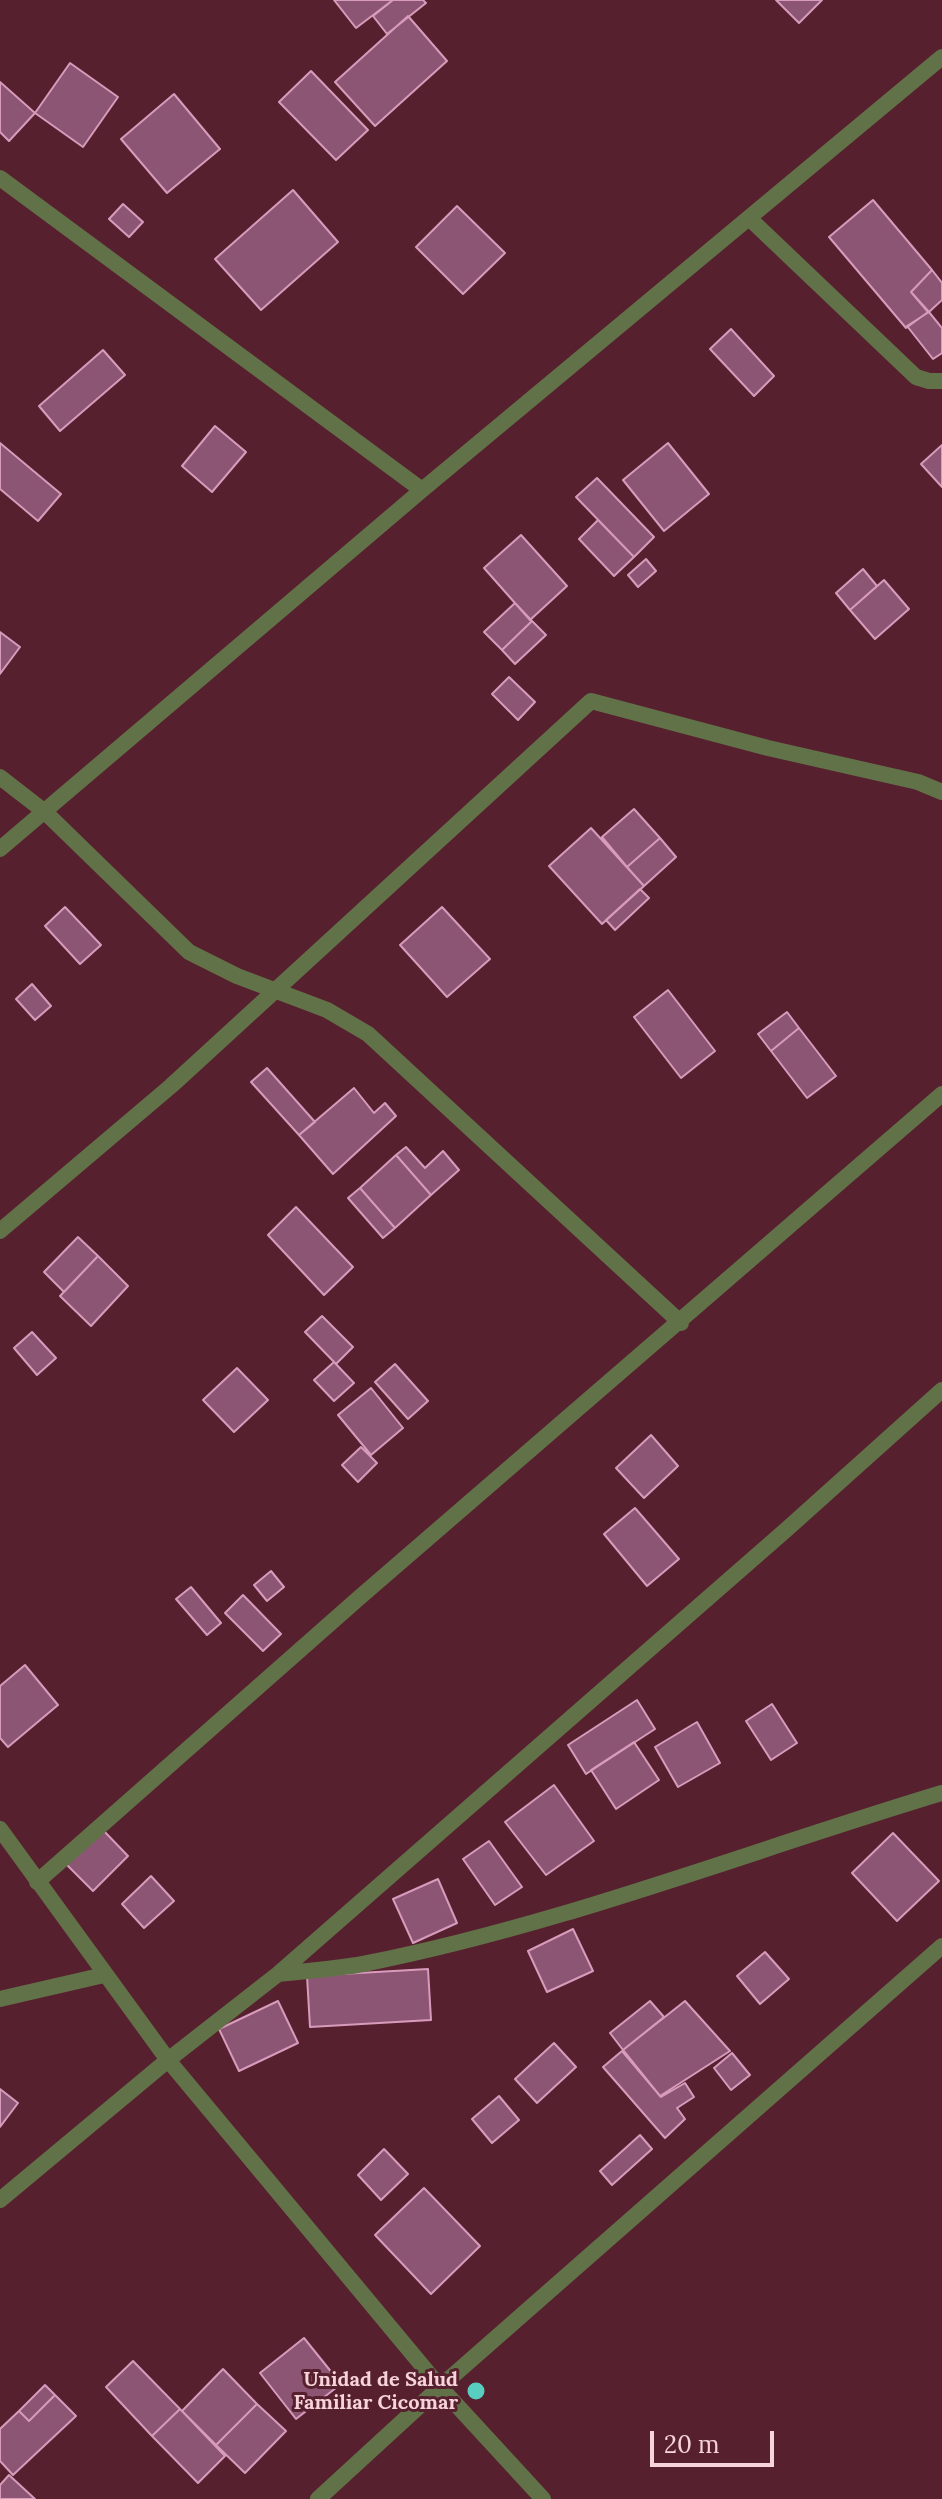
<!DOCTYPE html>
<style>
body{margin:0}
#map{position:relative;width:942px;height:2499px;overflow:hidden;background:#57202f;font-family:Lora,serif}
canvas{display:block}
.scale{position:absolute;left:650px;top:2431px;width:124px;height:36px;box-sizing:border-box;border:4px solid #f7d3da;border-top:0;padding-left:10px;font-size:24px;line-height:28px;white-space:nowrap;color:#f7d3da;-webkit-text-stroke:6px #57202f;paint-order:stroke}
</style>
<div id="map">
<canvas width="942" height="2499"></canvas>
<div class="scale">20 m</div>
</div>
<script>
const g = document.querySelector('canvas').getContext('2d');
g.lineJoin = 'round';
function paint(path, color) { g.fillStyle = color; g.fill(path, 'evenodd'); }
function stroke(path, color, width, dash) { g.strokeStyle = color; g.lineWidth = width; g.lineCap = dash ? 'butt' : 'round'; g.setLineDash(dash || []); g.stroke(path); }
function drawText(font, color, halo, rows, align = 'center') {
  g.font = font + ' Lora,serif'; g.lineWidth = 6; g.setLineDash([]); g.textBaseline = 'middle'; g.strokeStyle = halo; g.fillStyle = color; for (const [text, x, y, turn = 0] of rows) {
    g.save(); g.translate(x, y); g.rotate((+turn || 0) * Math.PI / 180); g.textAlign = isNaN(turn) ? turn : align; if (halo) g.strokeText(text, 0, 0); g.fillText(text, 0, 0); g.restore();
  }
}
const building = new Path2D(`
 M 334,0 L 393,0 L 356,28 Z
 M 393,0 L 423,0 L 426,3 L 387,34 L 373,16 Z
 M 776,0 L 822,0 L 799,23 Z
 M 408,16 L 447,61 L 375,126 L 335,82 Z
 M 70,63 L 118,97 L 83,147 L 35,113 Z
 M 311,71 L 368,130 L 336,160 L 279,102 Z
 M 0,82 L 35,113 L 9,141 L 0,132 Z
 M 174,94 L 220,149 L 167,193 L 121,139 Z
 M 293,190 L 338,242 L 261,310 L 215,259 Z
 M 873,200 L 932,270 L 911,292 L 928,312 L 906,328 L 829,237 Z
 M 123,204 L 143,222 L 129,237 L 109,219 Z
 M 457,206 L 505,253 L 463,294 L 416,247 Z
 M 932,270 L 942,283 L 942,300 L 929,312 L 911,292 Z
 M 929,312 L 942,328 L 942,353 L 933,359 L 907,326 Z
 M 731,329 L 774,376 L 754,396 L 710,349 Z
 M 103,350 L 125,375 L 60,431 L 39,406 Z
 M 215,426 L 246,452 L 212,492 L 182,466 Z
 M 0,443 L 61,494 L 38,521 L 0,489 Z
 M 668,443 L 709,494 L 664,531 L 623,480 Z
 M 942,445 L 942,487 L 921,464 Z
 M 597,478 L 654,537 L 634,557 L 576,497 Z
 M 598,520 L 634,557 L 614,576 L 579,539 Z
 M 521,535 L 567,586 L 530,620 L 484,568 Z
 M 646,559 L 656,571 L 638,587 L 628,575 Z
 M 863,569 L 877,586 L 850,610 L 836,593 Z
 M 884,580 L 909,609 L 875,639 L 850,610 Z
 M 515,603 L 532,621 L 502,650 L 484,632 Z
 M 532,621 L 546,635 L 515,664 L 502,650 Z
 M 0,632 L 20,647 L 0,674 Z
 M 509,677 L 535,702 L 518,720 L 492,694 Z
 M 634,809 L 660,838 L 627,867 L 602,837 Z
 M 591,828 L 644,886 L 602,924 L 549,866 Z
 M 660,838 L 676,857 L 644,886 L 627,867 Z
 M 640,889 L 649,898 L 615,930 L 606,920 Z
 M 65,907 L 101,945 L 80,964 L 45,926 Z
 M 442,907 L 490,959 L 447,997 L 400,945 Z
 M 32,984 L 51,1006 L 35,1020 L 16,999 Z
 M 668,990 L 715,1051 L 681,1078 L 634,1017 Z
 M 787,1012 L 799,1028 L 771,1051 L 758,1034 Z
 M 799,1028 L 836,1076 L 807,1098 L 771,1051 Z
 M 267,1068 L 315,1122 L 299,1135 L 251,1082 Z
 M 354,1088 L 374,1113 L 385,1103 L 396,1116 L 333,1174 L 299,1135 Z
 M 406,1147 L 425,1168 L 443,1151 L 459,1170 L 431,1195 L 396,1155 Z
 M 396,1155 L 431,1195 L 395,1228 L 360,1188 Z
 M 360,1188 L 395,1228 L 383,1238 L 348,1198 Z
 M 296,1207 L 353,1267 L 324,1295 L 268,1235 Z
 M 78,1237 L 98,1256 L 64,1292 L 44,1272 Z
 M 98,1256 L 128,1286 L 91,1326 L 60,1296 Z
 M 322,1316 L 353,1347 L 336,1364 L 305,1332 Z
 M 32,1332 L 56,1358 L 37,1375 L 14,1348 Z
 M 334,1362 L 354,1383 L 334,1401 L 314,1380 Z
 M 395,1364 L 428,1401 L 408,1419 L 375,1382 Z
 M 237,1368 L 268,1400 L 234,1432 L 203,1400 Z
 M 371,1388 L 403,1428 L 371,1455 L 338,1415 Z
 M 651,1435 L 678,1466 L 644,1498 L 616,1468 Z
 M 361,1447 L 377,1463 L 358,1482 L 342,1465 Z
 M 635,1508 L 679,1559 L 647,1586 L 604,1534 Z
 M 271,1571 L 284,1587 L 267,1601 L 254,1585 Z
 M 191,1587 L 221,1623 L 207,1635 L 176,1599 Z
 M 243,1595 L 281,1634 L 263,1651 L 225,1613 Z
 M 25,1665 L 58,1705 L 8,1747 L 0,1738 L 0,1686 Z
 M 637,1700 L 655,1729 L 586,1774 L 568,1745 Z
 M 772,1704 L 797,1743 L 771,1760 L 746,1721 Z
 M 697,1722 L 720,1763 L 678,1787 L 655,1747 Z
 M 634,1742 L 659,1780 L 616,1809 L 591,1770 Z
 M 554,1785 L 594,1841 L 546,1875 L 505,1822 Z
 M 101,1828 L 128,1856 L 93,1891 L 65,1863 Z
 M 893,1833 L 939,1881 L 897,1921 L 852,1873 Z
 M 489,1841 L 522,1887 L 495,1905 L 463,1859 Z
 M 151,1876 L 174,1901 L 144,1928 L 122,1904 Z
 M 438,1879 L 457,1923 L 413,1943 L 393,1899 Z
 M 573,1929 L 593,1971 L 547,1992 L 528,1951 Z
 M 765,1952 L 789,1979 L 760,2004 L 737,1976 Z
 M 428,1969 L 431,2020 L 310,2027 L 307,1976 Z
 M 278,2001 L 298,2043 L 239,2071 L 219,2029 Z
 M 650,2001 L 664,2017 L 623,2050 L 610,2033 Z
 M 685,2001 L 730,2051 L 660,2096 L 623,2050 Z
 M 554,2043 L 576,2067 L 537,2103 L 515,2079 Z
 M 622,2051 L 661,2097 L 685,2083 L 694,2097 L 677,2108 L 685,2119 L 665,2138 L 603,2067 Z
 M 732,2053 L 750,2075 L 731,2090 L 714,2068 Z
 M 0,2089 L 18,2103 L 0,2127 Z
 M 499,2096 L 519,2120 L 492,2143 L 472,2119 Z
 M 640,2135 L 652,2149 L 612,2185 L 600,2171 Z
 M 384,2149 L 408,2174 L 381,2200 L 358,2175 Z
 M 424,2188 L 480,2246 L 431,2294 L 375,2235 Z
 M 304,2338 L 341,2384 L 296,2419 L 260,2373 Z
 M 133,2361 L 180,2409 L 152,2436 L 106,2387 Z
 M 223,2369 L 257,2404 L 216,2445 L 182,2411 Z
 M 45,2385 L 55,2395 L 29,2421 L 19,2411 Z
 M 55,2395 L 76,2416 L 13,2475 L 0,2461 L 0,2429 L 19,2411 L 29,2421 Z
 M 257,2404 L 286,2431 L 245,2473 L 216,2445 Z
 M 180,2409 L 225,2456 L 198,2483 L 152,2436 Z
 M 9,2475 L 35,2499 L 0,2499 L 0,2485 Z`);
const street = new Path2D(`
 M 0,178 L 422,490
 M 749,218 L 916,377 L 929,381 L 942,381
 M 0,777 L 45,812 L 189,952 L 237,976 L 327,1010 L 368,1034 L 681,1323
 M 0,849 L 422,490 L 942,57
 M 0,1231 L 171,1086 L 591,701 L 768,748 L 918,782 L 942,792
 M 0,1829 L 168,2060 L 440,2387 L 543,2499
 M 37,1882 L 360,1597 L 942,1094
 M 278,1974 C 306,1971 335,1969 363,1964 C 561,1925 749,1851 942,1793
 M 0,1999 L 104,1975
 M 0,2200 L 168,2060 L 278,1974 L 787,1529 L 942,1390
 M 318,2499 L 440,2387 L 942,1946`);
const markers = [
 [476,2391,10,"#58cec1"]
];
const poiNames = [
 ["Unidad de Salud",458,2380],
 ["Familiar Cicomar",458,2403]
];
paint(building, '#8c5574');
stroke(building, '#d89bbc', 2);
stroke(street, '#627248', 16);
for (const [x, y, r, color] of markers) { const dot = new Path2D(); dot.arc(x, y, r, 0, 2 * Math.PI); g.fillStyle = color; g.fill(dot); stroke(dot, '#57202f', 3); }
drawText('bold 20px', '#f7d3da', '#57202f', poiNames, 'right');
</script>
